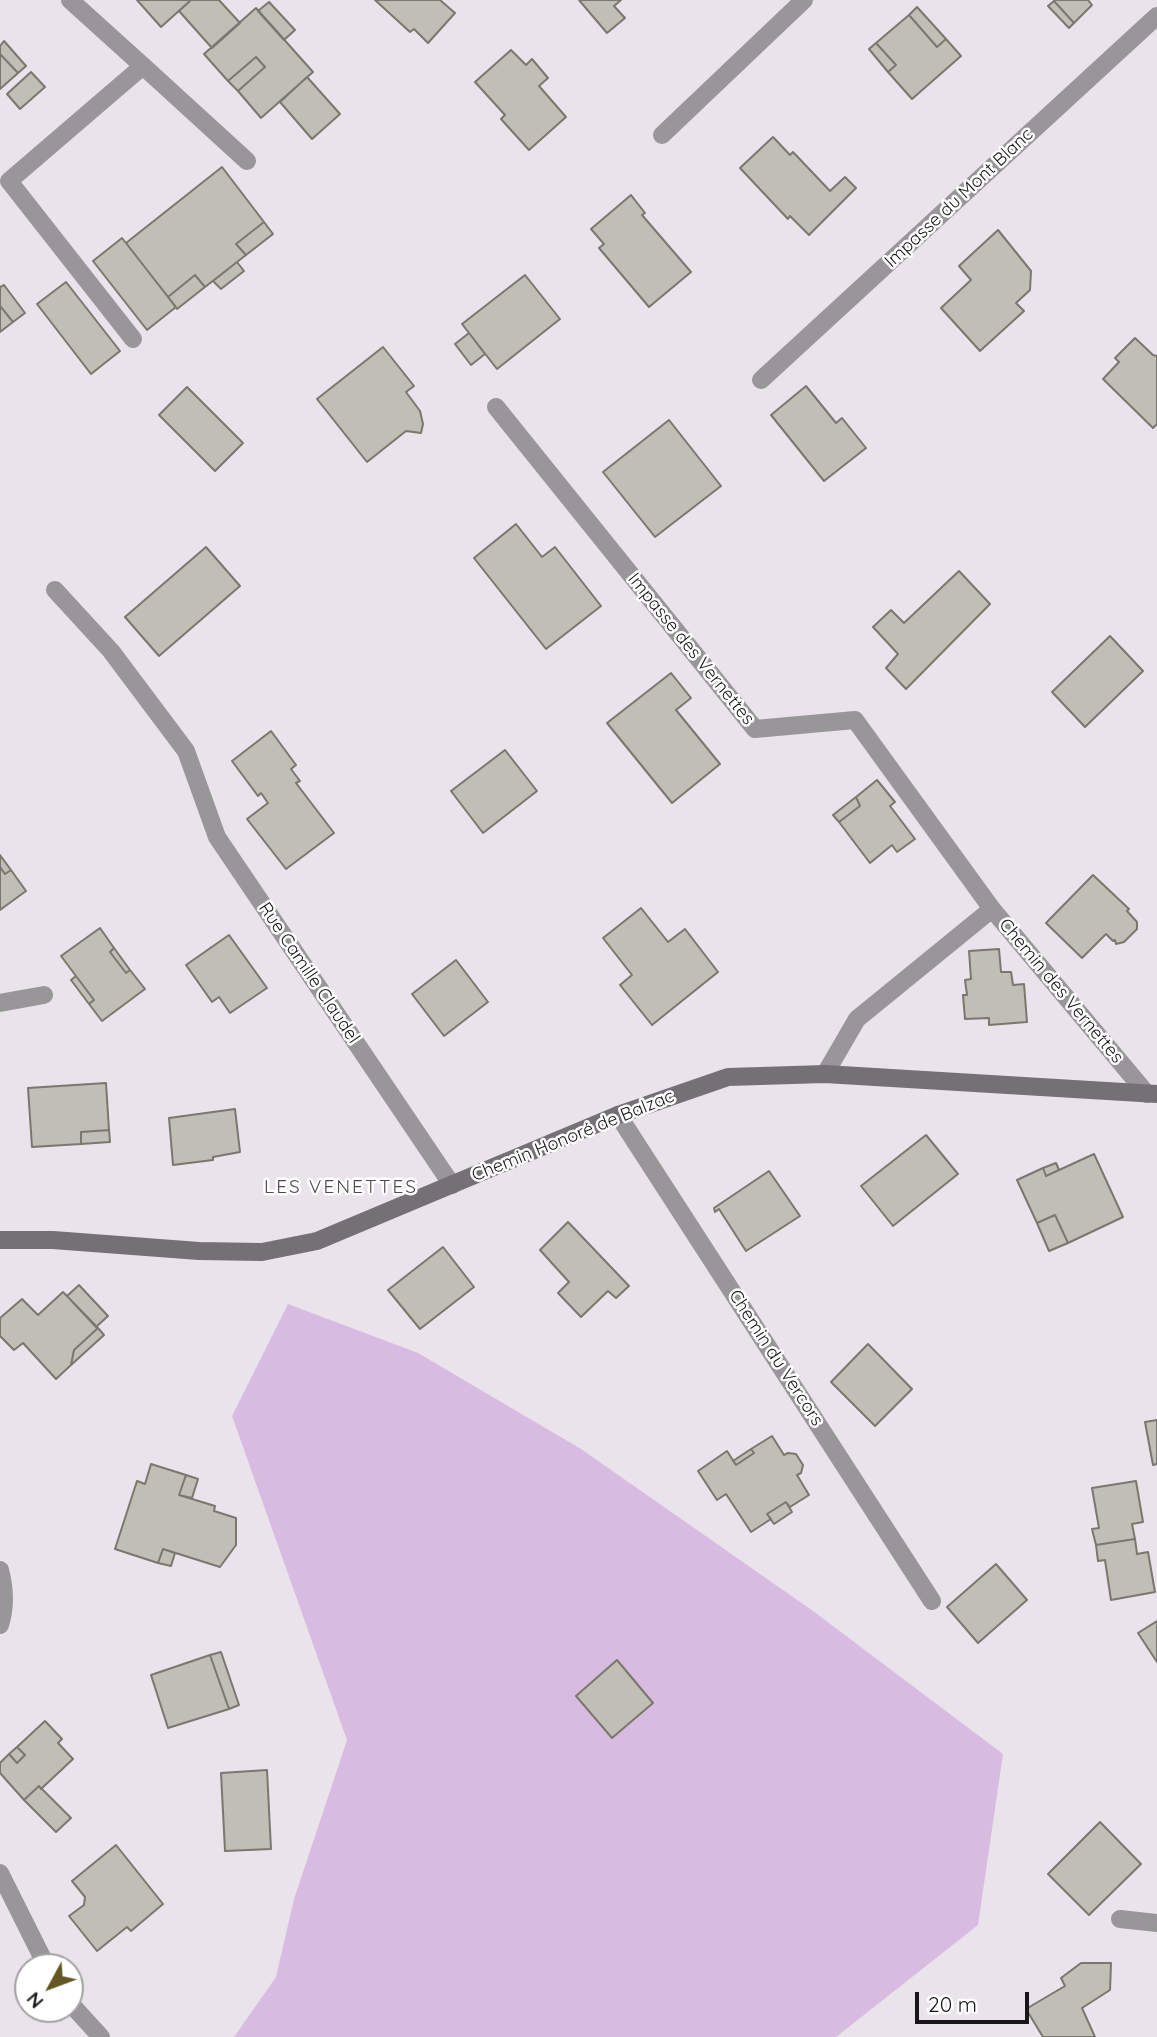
<!DOCTYPE html>
<meta charset="utf-8">
<style>
body{margin:0}
#map{position:relative;width:1157px;height:2037px;overflow:hidden;background:#eae3ec;font-family:Quicksand,sans-serif}
canvas{display:block}
.north{position:absolute;left:14px;top:1953px;width:70px;height:70px;box-sizing:border-box;background:#fff;border:2px solid #a3a2a3;border-radius:50%;rotate:229deg;font-size:19px;font-weight:700;line-height:28px;text-align:center;color:#181619}
.north::after{content:'';display:block;margin:auto;width:24px;height:32px;background:#655724;clip-path:polygon(50% 0,100% 100%,50% 72%,0 100%)}
.scale{position:absolute;left:915px;top:1992px;width:114px;height:32px;box-sizing:border-box;border:4px solid #181619;border-top:0;padding-left:9px;font-size:21px;line-height:24px;white-space:nowrap;color:#181619;-webkit-text-stroke:5px #fff;paint-order:stroke}
</style>
<div id="map">
<canvas width="1157" height="2037"></canvas>
<div class="north">N</div>
<div class="scale">20 m</div>
</div>
<script>
const g = document.querySelector('canvas').getContext('2d');
g.lineJoin = 'round';
function paint(path, color) { g.fillStyle = color; g.fill(path, 'evenodd'); }
function stroke(path, color, width, dash) { g.strokeStyle = color; g.lineWidth = width; g.lineCap = dash ? 'butt' : 'round'; g.setLineDash(dash || []); g.stroke(path); }
function drawText(font, color, halo, rows, align = 'center') {
  g.font = font + ' Quicksand,sans-serif'; g.lineWidth = 5; g.setLineDash([]); g.textBaseline = 'middle'; g.strokeStyle = halo; g.fillStyle = color; for (const [text, x, y, turn = 0] of rows) {
    g.save(); g.translate(x, y); g.rotate((+turn || 0) * Math.PI / 180); g.textAlign = isNaN(turn) ? turn : align; if (halo) g.strokeText(text, 0, 0); g.fillText(text, 0, 0); g.restore();
  }
}
const green = new Path2D(`
 M 288,1304 L 418,1353 L 581,1449 L 813,1611 L 1003,1754 L 978,1925 L 836,2037 L 234,2037 L 276,1977 L 294,1899 L 347,1740 L 232,1416 Z`);
const building = new Path2D(`
 M 137,0 L 191,0 L 161,27 Z
 M 191,0 L 219,0 L 240,23 L 212,48 L 179,11 Z
 M 375,0 L 440,0 L 455,13 L 428,43 L 414,29 L 410,32 Z
 M 579,0 L 621,0 L 614,6 L 625,18 L 607,33 Z
 M 1055,0 L 1088,0 L 1092,5 L 1074,23 L 1054,1 Z
 M 1054,1 L 1074,23 L 1069,28 L 1048,6 Z
 M 269,2 L 295,30 L 284,40 L 258,11 Z
 M 917,7 L 946,39 L 937,47 L 909,15 Z
 M 256,8 L 313,72 L 261,118 L 238,91 L 265,67 L 256,57 L 228,81 L 204,54 Z
 M 909,15 L 937,47 L 946,39 L 961,56 L 912,99 L 888,72 L 896,65 L 876,43 Z
 M 4,41 L 26,66 L 18,73 L 0,54 L 0,46 Z
 M 876,43 L 896,65 L 888,72 L 869,49 Z
 M 511,50 L 526,65 L 532,59 L 548,78 L 539,86 L 566,117 L 529,150 L 501,119 L 505,115 L 475,82 Z
 M 0,54 L 18,73 L 0,89 Z
 M 256,57 L 265,67 L 238,91 L 228,81 Z
 M 31,72 L 45,87 L 20,109 L 7,94 Z
 M 307,77 L 340,114 L 312,139 L 280,102 Z
 M 773,137 L 790,155 L 793,152 L 830,191 L 845,177 L 856,188 L 809,235 L 790,216 L 788,219 L 740,168 Z
 M 222,167 L 264,222 L 236,244 L 246,255 L 205,287 L 195,275 L 168,297 L 126,243 Z
 M 631,195 L 645,213 L 642,215 L 691,272 L 649,307 L 599,248 L 604,244 L 591,229 Z
 M 264,222 L 273,234 L 246,255 L 236,244 Z
 M 998,230 L 1031,271 L 1030,290 L 1016,303 L 1024,311 L 980,351 L 941,308 L 971,280 L 959,266 Z
 M 122,238 L 176,307 L 147,330 L 93,261 Z
 M 237,262 L 244,271 L 221,289 L 213,281 Z
 M 195,275 L 205,287 L 177,309 L 168,297 Z
 M 525,275 L 560,319 L 497,369 L 462,324 Z
 M 66,282 L 120,351 L 91,374 L 37,304 Z
 M 4,285 L 25,313 L 13,322 L 0,306 L 0,287 Z
 M 0,306 L 13,322 L 0,332 Z
 M 469,333 L 485,354 L 471,365 L 455,344 Z
 M 1135,338 L 1153,355 L 1157,356 L 1157,424 L 1153,428 L 1103,379 L 1119,362 L 1115,358 Z
 M 383,347 L 414,386 L 406,392 L 420,411 L 423,424 L 421,433 L 406,431 L 367,462 L 317,399 Z
 M 806,386 L 836,423 L 842,418 L 866,448 L 824,481 L 771,415 Z
 M 187,387 L 243,443 L 215,471 L 159,415 Z
 M 669,420 L 721,486 L 655,537 L 603,472 Z
 M 516,524 L 542,557 L 555,547 L 601,606 L 546,649 L 474,558 Z
 M 206,547 L 240,586 L 159,656 L 125,617 Z
 M 959,571 L 990,604 L 906,689 L 886,668 L 898,654 L 873,627 L 891,610 L 904,623 Z
 M 1110,636 L 1143,671 L 1085,727 L 1052,692 Z
 M 671,673 L 691,698 L 676,710 L 720,764 L 672,803 L 607,723 Z
 M 271,731 L 296,765 L 291,769 L 300,781 L 296,783 L 334,833 L 286,869 L 247,819 L 268,803 L 261,793 L 258,796 L 232,761 Z
 M 505,750 L 537,791 L 483,833 L 451,791 Z
 M 877,780 L 895,802 L 890,806 L 915,839 L 897,852 L 892,845 L 870,863 L 839,822 L 860,806 L 856,797 Z
 M 856,797 L 860,806 L 839,822 L 833,815 Z
 M 0,855 L 11,870 L 5,874 L 0,867 Z
 M 0,867 L 5,874 L 11,870 L 26,891 L 0,910 Z
 M 1093,875 L 1129,909 L 1127,911 L 1137,922 L 1137,929 L 1124,942 L 1116,944 L 1115,940 L 1113,941 L 1106,934 L 1082,958 L 1046,923 Z
 M 641,908 L 668,942 L 685,929 L 718,972 L 652,1025 L 620,985 L 632,975 L 603,938 Z
 M 100,928 L 114,948 L 110,952 L 126,973 L 130,970 L 145,989 L 102,1021 L 89,1004 L 94,1000 L 61,956 Z
 M 229,935 L 267,988 L 230,1013 L 219,997 L 212,1002 L 186,965 Z
 M 114,948 L 130,970 L 126,973 L 110,952 Z
 M 999,949 L 1001,972 L 1011,972 L 1013,985 L 1024,984 L 1027,1022 L 989,1025 L 989,1018 L 965,1019 L 963,995 L 967,995 L 965,980 L 971,979 L 969,951 Z
 M 456,960 L 488,1002 L 444,1036 L 412,994 Z
 M 76,976 L 94,1000 L 89,1004 L 71,980 Z
 M 106,1083 L 109,1130 L 81,1132 L 81,1144 L 32,1147 L 28,1088 Z
 M 235,1109 L 240,1152 L 213,1157 L 213,1160 L 173,1165 L 169,1118 Z
 M 109,1130 L 110,1142 L 81,1144 L 81,1132 Z
 M 926,1135 L 958,1174 L 893,1226 L 861,1186 Z
 M 1094,1154 L 1123,1217 L 1068,1243 L 1055,1215 L 1037,1223 L 1017,1180 L 1043,1168 L 1046,1176 Z
 M 1056,1163 L 1059,1170 L 1046,1176 L 1043,1168 Z
 M 769,1171 L 800,1216 L 746,1251 L 719,1209 L 715,1212 L 714,1208 Z
 M 1055,1215 L 1068,1243 L 1049,1251 L 1037,1223 Z
 M 568,1222 L 629,1286 L 616,1298 L 608,1291 L 581,1317 L 558,1293 L 569,1282 L 540,1250 Z
 M 443,1247 L 474,1287 L 420,1329 L 388,1290 Z
 M 79,1285 L 108,1316 L 96,1327 L 67,1296 Z
 M 63,1292 L 98,1328 L 74,1350 L 71,1365 L 56,1379 L 23,1343 L 14,1350 L 0,1336 L 0,1318 L 22,1299 L 38,1315 Z
 M 98,1328 L 104,1335 L 71,1365 L 74,1350 Z
 M 868,1344 L 912,1389 L 875,1426 L 831,1382 Z
 M 1157,1420 L 1157,1464 L 1153,1465 L 1145,1422 Z
 M 772,1436 L 784,1455 L 788,1453 L 796,1454 L 803,1465 L 801,1473 L 797,1475 L 809,1495 L 790,1507 L 786,1502 L 767,1514 L 771,1519 L 751,1532 L 726,1494 L 717,1500 L 698,1471 L 727,1451 L 736,1465 L 754,1453 L 751,1449 Z
 M 751,1449 L 754,1453 L 736,1465 L 733,1461 Z
 M 151,1464 L 186,1475 L 179,1495 L 215,1506 L 214,1511 L 236,1518 L 236,1545 L 220,1567 L 163,1549 L 158,1563 L 115,1549 L 137,1481 L 145,1484 Z
 M 186,1475 L 198,1479 L 192,1498 L 179,1495 Z
 M 1136,1481 L 1143,1522 L 1132,1524 L 1135,1539 L 1096,1545 L 1092,1529 L 1099,1528 L 1092,1488 Z
 M 786,1502 L 792,1512 L 774,1524 L 767,1514 Z
 M 1135,1539 L 1137,1554 L 1148,1552 L 1155,1592 L 1111,1600 L 1105,1560 L 1098,1561 L 1096,1545 Z
 M 163,1549 L 175,1553 L 171,1566 L 158,1563 Z
 M 996,1564 L 1027,1600 L 978,1643 L 947,1607 Z
 M 1157,1621 L 1157,1662 L 1138,1633 Z
 M 221,1652 L 239,1705 L 229,1709 L 210,1655 Z
 M 210,1655 L 229,1709 L 168,1728 L 151,1675 Z
 M 617,1660 L 653,1703 L 612,1738 L 576,1696 Z
 M 45,1721 L 62,1739 L 58,1743 L 73,1759 L 41,1789 L 39,1786 L 24,1800 L 0,1773 L 0,1763 L 9,1754 L 17,1763 L 25,1755 L 17,1747 Z
 M 17,1747 L 25,1755 L 17,1763 L 9,1754 Z
 M 267,1770 L 271,1849 L 225,1851 L 221,1773 Z
 M 39,1786 L 71,1818 L 56,1832 L 24,1800 Z
 M 1100,1822 L 1141,1864 L 1089,1915 L 1048,1874 Z
 M 116,1845 L 163,1904 L 131,1931 L 127,1927 L 97,1951 L 69,1916 L 84,1905 L 85,1897 L 72,1881 Z
 M 1081,1963 L 1111,1963 L 1110,1990 L 1082,2008 L 1095,2037 L 1043,2037 L 1026,2009 L 1065,1986 L 1061,1978 Z`);
const lane = new Path2D(`
 M 70,0 L 143,66 L 9,181 L 133,339
 M 143,66 L 247,161
 M 662,135 L 804,0
 M 761,380 L 1157,16
 M 496,407 L 755,729 L 855,720 L 992,909
 M 55,590 L 111,651 L 186,751 L 217,837 L 452,1185
 M 0,1003 L 44,995
 M 618,1115 L 932,1601
 M 1120,1919 L 1157,1923`);
const street = new Path2D(`
 M 825,1074 L 857,1019 L 992,909 L 1147,1094
 M 0,1570 C 5,1589 6,1606 0,1625
 M 0,1873 L 47,1967
 M 70,2003 L 101,2037`);
const secondary = new Path2D(`
 M 0,1240 L 53,1240 L 199,1251 L 262,1252 L 317,1241 L 618,1115 L 728,1077 L 825,1074 L 1157,1094`);
const streetNames = [
 ["Impasse du Mont Blanc",959,198,-43],
 ["Impasse des Vernettes",691,649,51],
 ["Rue Camille Claudel",309,973,56],
 ["Chemin des Vernettes",1061,991,50],
 ["Chemin Honoré de Balzac",573,1136,-22],
 ["Chemin du Vercors",776,1358,57]
];
const neighbourhoodNames = [
 ["LES VENETTES",341,1187]
];
paint(green, '#d8bbe1');
paint(building, '#c1bfb5');
stroke(building, '#7a776e', 2);
stroke(lane, '#99969a', 18);
stroke(street, '#99969a', 18);
stroke(secondary, '#747075', 18);
drawText('18px', '#181619', '#fff', streetNames);
g.letterSpacing = '2px';
drawText('19px', '#4f4a51', '#fff', neighbourhoodNames);
g.letterSpacing = '0px';
</script>
